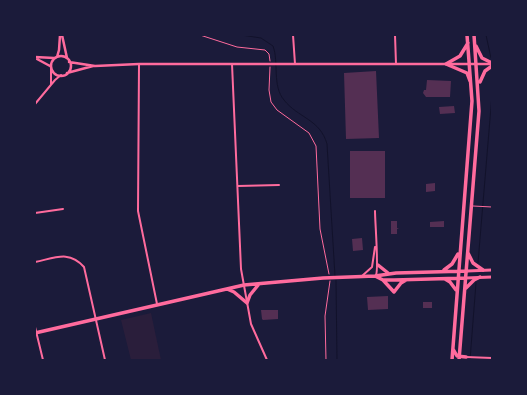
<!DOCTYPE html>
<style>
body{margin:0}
#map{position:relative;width:527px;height:395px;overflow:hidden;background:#1b1b3a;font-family:"Public Sans",sans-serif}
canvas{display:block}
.frame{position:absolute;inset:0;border:36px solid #1b1b3a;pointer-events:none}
</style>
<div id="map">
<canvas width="527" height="395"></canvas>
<div class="frame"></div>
</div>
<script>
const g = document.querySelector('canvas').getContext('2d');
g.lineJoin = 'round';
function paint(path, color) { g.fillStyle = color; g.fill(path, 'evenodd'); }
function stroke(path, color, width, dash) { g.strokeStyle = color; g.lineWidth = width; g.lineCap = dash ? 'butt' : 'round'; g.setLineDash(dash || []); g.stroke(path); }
const green = new Path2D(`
 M 151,313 L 161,360 L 131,360 L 121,320 Z`);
const stream = new Path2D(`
 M 241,35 L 261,38 L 273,46 C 279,62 272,86 284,100 C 298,118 320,119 327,144 L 335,276
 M 486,35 L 491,58
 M 478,263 L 492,95 L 492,72
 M 336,280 L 337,360
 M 470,360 L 476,283`);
const building = new Path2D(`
 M 376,71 L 379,138 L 346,139 L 344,73 Z
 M 427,80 L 451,81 L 450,97 L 426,97 L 423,93 L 424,90 L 426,90 Z
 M 454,106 L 455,113 L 440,114 L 439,107 Z
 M 350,151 L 385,151 L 385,198 L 350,198 Z
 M 435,183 L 435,191 L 426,192 L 426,184 Z
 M 391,221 L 397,221 L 397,228 L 399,229 L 397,229 L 397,234 L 391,234 Z
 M 444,221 L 444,227 L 430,227 L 430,222 Z
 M 362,238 L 363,250 L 353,251 L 352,239 Z
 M 388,296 L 388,309 L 368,310 L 367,297 Z
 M 423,302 L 432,302 L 432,308 L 423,308 Z
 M 261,310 L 278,310 L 278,319 L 263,320 L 262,319 Z`);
const path = new Path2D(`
 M 200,35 L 237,47 L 265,50 L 269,54 L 270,61
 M 270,67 L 269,90 L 271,102 L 277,110 L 309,133 L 316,146 L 320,229 L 329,274
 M 326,360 L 325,316 L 330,281`);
const service = new Path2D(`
 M 473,206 L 492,207`);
const minor = new Path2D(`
 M 293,35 L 295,64
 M 395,35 L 396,64
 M 139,64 L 138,211 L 157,304
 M 232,64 L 241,269 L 251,324 L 267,360
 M 51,85 L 51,68
 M 35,104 L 55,80 L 61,75
 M 238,186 L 279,185
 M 375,211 C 375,222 379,270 376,275
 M 35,213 L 63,209
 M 35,262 C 55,258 69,250 84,267 L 105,360
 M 362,276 L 372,267 L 375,247
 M 35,327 L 43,360
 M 466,357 L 492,358`);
const tertiary = new Path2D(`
 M 62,35 L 67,58
 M51 66a10 10 0 1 1 20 0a10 10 0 1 1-20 0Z
 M 35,57 L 54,58
 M 57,57 L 59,50 L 60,35
 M 37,59 L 50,66
 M 69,62 L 95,66 L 139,64 L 492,64
 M 67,73 L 93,66`);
const secondary = new Path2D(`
 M 467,271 L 492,270
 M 466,278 L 492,277`);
const primary = new Path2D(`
 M 476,46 L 482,58 L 492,63
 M 446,64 L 467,73 L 470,81
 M 446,64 L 460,56 L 468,43
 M 480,82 L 485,71 L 492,66
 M 468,253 L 473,263 L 483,270
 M 378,265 L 388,273
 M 444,270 L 452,264 L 458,254
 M 375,276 L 383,280 L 394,280 L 466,278
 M 445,279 L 450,282 L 456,290
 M 383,280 L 394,292 L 401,283 L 406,280
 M 466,288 L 474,280 L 480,277
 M 227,289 L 234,292 L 247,303 L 250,295 L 259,284
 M 35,333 L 244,285 L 323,278 L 375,276 L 396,273 L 467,271
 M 453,349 L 457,356 L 466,357
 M 452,360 L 472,101 L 467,35
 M 459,360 L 479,111 L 474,35`);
paint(green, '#2a1e3b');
stroke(stream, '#12122b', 1);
paint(building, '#542f53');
stroke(path, '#ff6b9d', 1);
stroke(service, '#ff6b9d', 1);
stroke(minor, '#ff6b9d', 2);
stroke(tertiary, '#ff6b9d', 2.5);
stroke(secondary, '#ff6b9d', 3);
stroke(primary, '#ff6b9d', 3.5);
</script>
